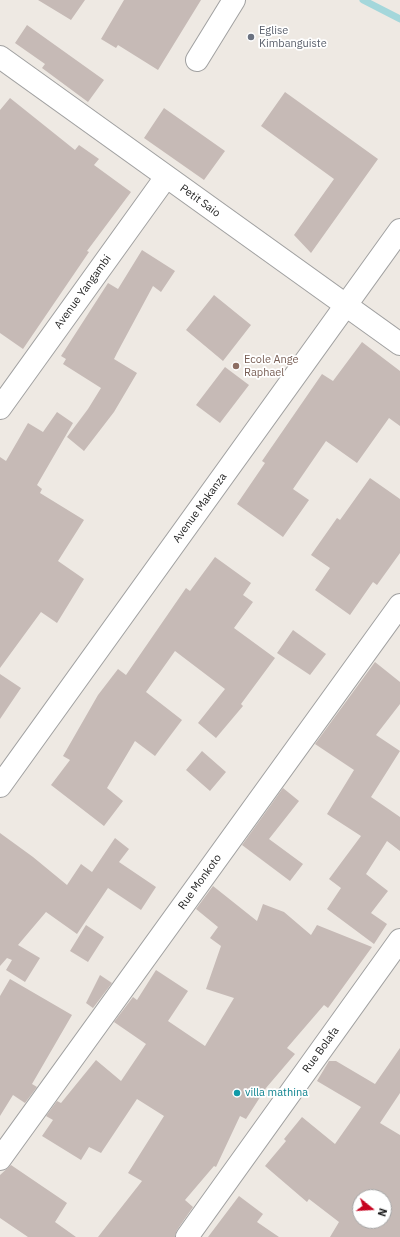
<!DOCTYPE html>
<style>
body{margin:0}
#map{position:relative;width:400px;height:1237px;overflow:hidden;background:#eee9e3;font-family:"IBM Plex Sans",sans-serif}
canvas{display:block}
.north{position:absolute;left:352px;top:1189px;width:40px;height:40px;box-sizing:border-box;background:#fff;border:1px solid #a5a5a5;border-radius:50%;rotate:108deg;font-size:11px;font-weight:700;line-height:16px;text-align:center;color:#1d1d1d}
.north::after{content:'';display:block;margin:auto;width:14px;height:18px;background:#c60420;clip-path:polygon(50% 0,100% 100%,50% 72%,0 100%)}
</style>
<div id="map">
<canvas width="400" height="1237"></canvas>
<div class="north">N</div>
</div>
<script>
const g = document.querySelector('canvas').getContext('2d');
g.lineJoin = 'round';
function stroke(path, color, width, dash) { g.strokeStyle = color; g.lineWidth = width; g.lineCap = dash ? 'butt' : 'round'; g.setLineDash(dash || []); g.stroke(path); }
function paint(path, color) { g.fillStyle = color; g.fill(path, 'evenodd'); }
function drawText(font, color, halo, rows, align = 'center') {
  g.font = font + ' "IBM Plex Sans",sans-serif'; g.lineWidth = 3.5; g.setLineDash([]); g.textBaseline = 'middle'; g.strokeStyle = halo; g.fillStyle = color; for (const [text, x, y, turn = 0] of rows) {
    g.save(); g.translate(x, y); g.rotate((+turn || 0) * Math.PI / 180); g.textAlign = isNaN(turn) ? turn : align; if (halo) g.strokeText(text, 0, 0); g.fillText(text, 0, 0); g.restore();
  }
}
const stream = new Path2D(`
 M 363,0 L 400,19`);
const building = new Path2D(`
 M 38,0 L 85,0 L 71,20 Z
 M 124,0 L 201,0 L 158,70 L 118,45 L 116,48 L 101,39 Z
 M 27,25 L 104,80 L 88,102 L 42,68 L 45,64 L 15,43 Z
 M 285,92 L 378,159 L 311,253 L 294,235 L 334,179 L 261,126 Z
 M 10,98 L 75,150 L 79,145 L 99,159 L 94,165 L 131,192 L 87,251 L 89,252 L 23,349 L 0,333 L 0,110 Z
 M 164,108 L 225,151 L 204,180 L 144,138 Z
 M 142,250 L 175,271 L 161,292 L 153,286 L 117,353 L 114,359 L 137,373 L 114,412 L 84,451 L 67,437 L 88,409 L 101,388 L 63,364 L 66,359 L 61,356 L 108,283 L 118,289 Z
 M 214,295 L 251,325 L 223,361 L 186,330 Z
 M 362,342 L 400,371 L 400,426 L 389,418 L 357,463 L 326,441 L 293,489 L 309,500 L 283,537 L 237,504 L 265,463 L 262,461 L 322,374 L 333,381 Z
 M 225,367 L 249,385 L 220,423 L 196,405 Z
 M 57,412 L 73,423 L 37,485 L 42,489 L 40,493 L 84,520 L 58,561 L 84,579 L 57,623 L 41,612 L 0,668 L 0,457 L 6,461 L 28,423 L 43,432 Z
 M 370,478 L 400,499 L 400,553 L 377,585 L 373,582 L 350,615 L 315,590 L 330,568 L 311,555 L 337,518 L 340,520 Z
 M 215,557 L 251,583 L 243,595 L 253,602 L 234,628 L 275,658 L 241,704 L 243,706 L 216,738 L 198,723 L 225,689 L 175,651 L 146,692 L 182,720 L 155,756 L 135,741 L 107,788 L 123,801 L 104,826 L 51,785 L 70,760 L 63,756 L 98,695 L 118,669 L 126,675 L 186,588 L 190,591 Z
 M 293,630 L 326,654 L 310,675 L 277,653 Z
 M 375,662 L 400,682 L 400,704 L 376,735 L 400,751 L 371,797 L 400,817 L 400,851 L 387,841 L 366,874 L 388,891 L 371,913 L 387,924 L 374,944 L 327,909 L 341,888 L 329,879 L 361,836 L 327,814 L 354,770 L 315,744 Z
 M 0,674 L 21,688 L 0,719 Z
 M 202,751 L 226,772 L 210,791 L 186,770 Z
 M 283,788 L 299,801 L 269,839 L 303,864 L 290,881 L 242,845 Z
 M 0,833 L 33,857 L 67,885 L 81,864 L 92,872 L 115,838 L 129,849 L 119,862 L 156,887 L 141,910 L 108,888 L 77,934 L 46,912 L 18,945 L 40,958 L 25,982 L 6,970 L 12,960 L 7,958 L 0,966 Z
 M 213,886 L 257,921 L 263,904 L 284,912 L 311,935 L 317,925 L 372,947 L 328,1008 L 324,1005 L 287,1048 L 295,1054 L 266,1088 L 246,1119 L 240,1116 L 216,1167 L 214,1166 L 185,1200 L 193,1207 L 177,1230 L 175,1237 L 98,1237 L 142,1181 L 128,1173 L 164,1116 L 137,1099 L 101,1153 L 89,1147 L 81,1160 L 42,1136 L 53,1120 L 46,1116 L 57,1101 L 61,1103 L 96,1060 L 121,1081 L 146,1044 L 114,1022 L 133,997 L 137,1000 L 156,970 L 188,991 L 168,1021 L 205,1046 L 234,998 L 206,989 L 221,946 L 210,938 L 218,927 L 196,909 Z
 M 86,925 L 104,937 L 88,962 L 70,951 Z
 M 100,975 L 112,983 L 93,1008 L 86,1003 Z
 M 10,979 L 72,1015 L 32,1084 L 37,1087 L 25,1103 L 13,1095 L 0,1116 L 0,996 Z
 M 400,1048 L 400,1093 L 380,1123 L 400,1135 L 400,1237 L 330,1237 L 339,1222 L 309,1199 L 307,1202 L 265,1166 L 286,1141 L 284,1139 L 302,1117 L 335,1144 L 361,1107 L 317,1081 L 329,1061 L 336,1061 L 375,1084 ZM 360,1197 L 384,1197 L 384,1221 L 360,1221 Z
 M 11,1165 L 67,1203 L 55,1222 L 76,1237 L 28,1237 L 0,1218 L 0,1175 Z
 M 239,1196 L 263,1214 L 257,1222 L 279,1237 L 208,1237 Z`);
const minor = new Path2D(`
 M 0,57 L 400,344
 M 197,60 L 234,0
 M 0,408 L 166,177
 M 0,786 L 400,230
 M 0,1159 L 400,605
 M 187,1237 L 400,940`);
const markers = [
 [251,37,4,"#6b7280"],
 [236,366,4,"#8d6e63"],
 [237,1093,4,"#0f9aa8"]
];
const worshipNames = [
 ["Eglise",259,31],
 ["Kimbanguiste",259,44]
];
const streetNames = [
 ["Petit Saio",200,201,36],
 ["Avenue Yangambi",83,292,-54],
 ["Avenue Makanza",200,508,-54],
 ["Rue Monkoto",200,882,-54],
 ["Rue Bolafa",321,1050,-54]
];
const educationNames = [
 ["Ecole Ange",244,360],
 ["Raphael",244,373]
];
const cultureNames = [
 ["villa mathina",245,1093]
];
stroke(stream, '#a4d7db', 7);
paint(building, '#c6bab6');
stroke(minor, '#a1a1a1', 24);
stroke(minor, '#fff', 22);
for (const [x, y, r, color] of markers) { const dot = new Path2D(); dot.arc(x, y, r, 0, 2 * Math.PI); g.fillStyle = color; g.fill(dot); stroke(dot, '#fff', 1.5); }
drawText('11px', '#5b616d', '#fff', worshipNames, 'left');
drawText('11px', '#1d1d1d', '#fff', streetNames);
drawText('11px', '#785e54', '#fff', educationNames, 'left');
drawText('11px', '#0d838f', '#fff', cultureNames, 'left');
</script>
